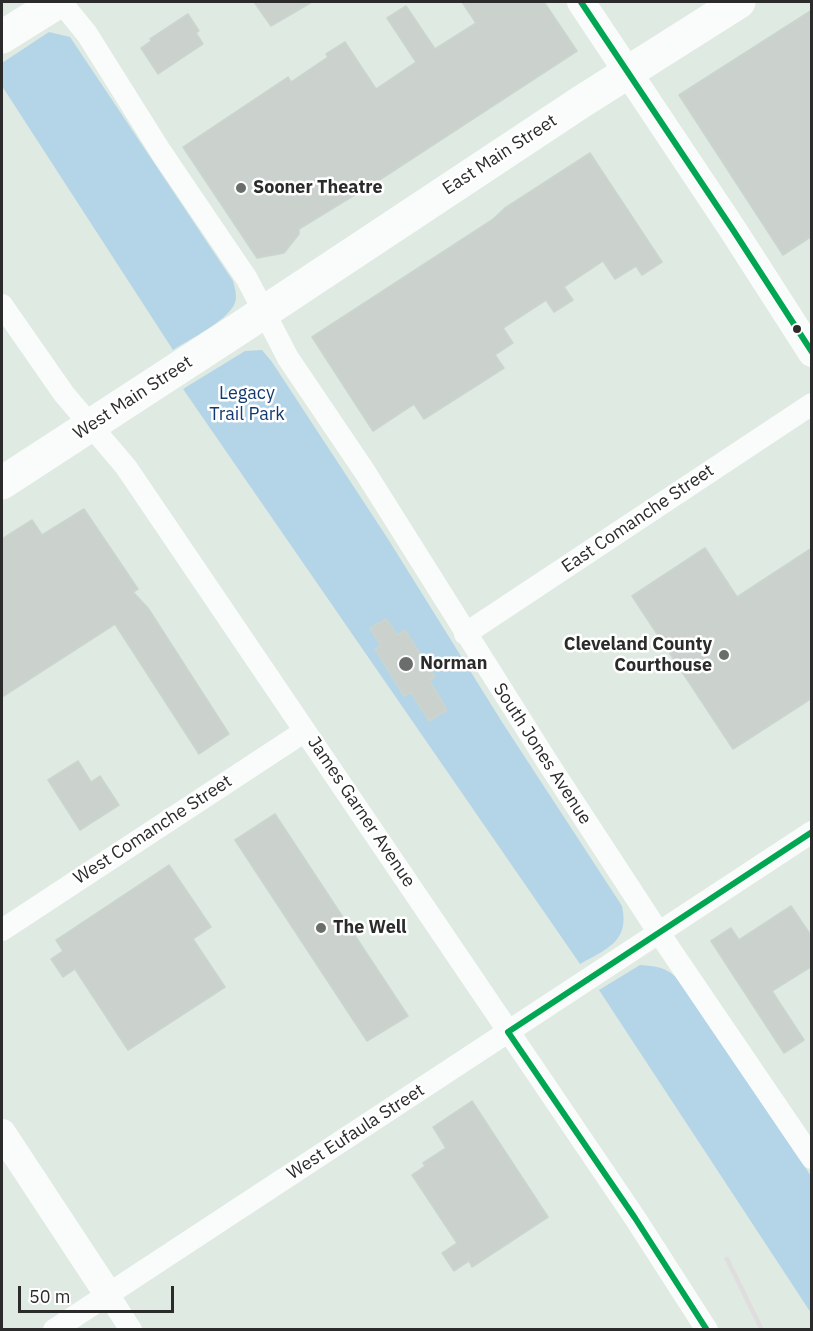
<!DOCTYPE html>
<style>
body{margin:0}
#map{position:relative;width:813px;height:1331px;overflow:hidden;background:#dfeae3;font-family:"IBM Plex Sans",sans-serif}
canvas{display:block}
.frame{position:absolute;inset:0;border:3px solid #2b2b2b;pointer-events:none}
.scale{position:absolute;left:18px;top:1286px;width:156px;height:27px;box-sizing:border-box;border:3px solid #2b2b2b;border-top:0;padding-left:8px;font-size:18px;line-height:21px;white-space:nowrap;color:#2b2b2b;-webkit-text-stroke:4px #fff;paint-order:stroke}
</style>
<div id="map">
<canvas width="813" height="1331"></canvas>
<div class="frame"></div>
<div class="scale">50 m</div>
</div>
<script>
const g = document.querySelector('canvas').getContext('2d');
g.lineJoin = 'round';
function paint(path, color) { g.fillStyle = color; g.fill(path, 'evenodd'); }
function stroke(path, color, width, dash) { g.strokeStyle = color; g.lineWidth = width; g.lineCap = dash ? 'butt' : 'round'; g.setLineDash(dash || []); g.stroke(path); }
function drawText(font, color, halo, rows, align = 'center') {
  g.font = font + ' "IBM Plex Sans",sans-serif'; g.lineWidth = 5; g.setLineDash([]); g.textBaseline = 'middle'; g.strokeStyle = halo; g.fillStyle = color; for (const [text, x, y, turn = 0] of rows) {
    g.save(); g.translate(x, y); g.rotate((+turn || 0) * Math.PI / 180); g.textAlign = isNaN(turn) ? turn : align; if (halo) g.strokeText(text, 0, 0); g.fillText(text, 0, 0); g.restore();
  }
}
const green = new Path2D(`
 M 49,32 L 70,37 L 233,281 C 235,289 238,297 234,305 C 225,322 190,339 173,350 L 2,86 L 2,63 Z
 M 262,350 L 272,362 L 388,539 L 502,722 L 622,906 C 630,942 606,949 580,964 L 183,389 L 245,351 Z
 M 640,965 C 656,966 665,967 677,978 L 811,1176 L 811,1313 L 599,990 Z`);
const building = new Path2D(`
 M 254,2 L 312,2 L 271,26 Z
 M 462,2 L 544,2 L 577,51 L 384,177 L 299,229 L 299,234 L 284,253 L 257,258 L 183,147 L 288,77 L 291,82 L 328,57 L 326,54 L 345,42 L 376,89 L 416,62 L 387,18 L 406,6 L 435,49 L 476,23 Z
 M 812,10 L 812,236 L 783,255 L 679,95 Z
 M 188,14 L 199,31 L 196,33 L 203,44 L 158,74 L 141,48 L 151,41 L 150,39 Z
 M 590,153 L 662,262 L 642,275 L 636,266 L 615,279 L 603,261 L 564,287 L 573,300 L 554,312 L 546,300 L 503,328 L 513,343 L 495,355 L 504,368 L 424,419 L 414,404 L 373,431 L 312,337 L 492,220 L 505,208 Z
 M 84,509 L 138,589 L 133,592 L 148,608 L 229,734 L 199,754 L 115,624 L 2,697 L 2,539 L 32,520 L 42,535 Z
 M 705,548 L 737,597 L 812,548 L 812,698 L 733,749 L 632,596 Z
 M 386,619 L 397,635 L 405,630 L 435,677 L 429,680 L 447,710 L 429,721 L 411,692 L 404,696 L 375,649 L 381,646 L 370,628 Z
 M 78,761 L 91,782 L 100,776 L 119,805 L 80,830 L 48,780 Z
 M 275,814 L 408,1016 L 367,1041 L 235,840 Z
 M 169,865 L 211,927 L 193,939 L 225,987 L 128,1050 L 75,969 L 63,977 L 51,959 L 63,951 L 56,940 Z
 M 791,906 L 812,937 L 812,966 L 772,991 L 804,1040 L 784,1053 L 711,941 L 731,928 L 739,940 Z
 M 472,1101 L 548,1217 L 472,1267 L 469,1261 L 454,1271 L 442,1253 L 457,1243 L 412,1175 L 425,1166 L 423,1163 L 446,1148 L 433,1127 Z`);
const minor = new Path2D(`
 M 61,2 L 87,34 L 161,152 L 247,279 L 288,358 L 365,472 L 548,763 L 659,933 L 812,1158
 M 2,305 L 64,394 L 126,467 L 635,1218 L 707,1330
 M 465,634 L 812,404
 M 2,930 L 305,731
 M 108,1294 L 131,1330
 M 54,1330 L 812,832`);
const tertiary = new Path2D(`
 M 581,2 L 733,230 L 812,353
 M 2,1133 L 108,1294`);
const secondary = new Path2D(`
 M 2,37 L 58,2
 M 2,483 L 240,328 L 581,102 L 739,2`);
const rail = new Path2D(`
 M 727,1259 L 762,1330`);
const bus1 = new Path2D(`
 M 581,2 L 733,230 L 812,352
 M 707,1330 L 635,1218 L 508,1032 L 812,832`);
const markers = [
 [241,188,6,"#6a6e6b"],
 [797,329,5,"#2b2b2b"],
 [724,655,6,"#6a6e6b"],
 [406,664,8,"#6a6e6b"],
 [321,928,6,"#6a6e6b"]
];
const streetNames = [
 ["East Main Street",500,155,-33],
 ["West Main Street",133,398,-33],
 ["East Comanche Street",638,519,-34],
 ["South Jones Avenue",542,754,57],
 ["James Garner Avenue",361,812,56],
 ["West Comanche Street",153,830,-33],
 ["West Eufaula Street",356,1132,-33]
];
const poiNames = [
 ["Sooner Theatre",253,188],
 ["Cleveland County",712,645,"right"],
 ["Courthouse",712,666,"right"],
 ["Norman",420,664],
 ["The Well",333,928]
];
const parkNames = [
 ["Legacy",247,394],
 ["Trail Park",247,415]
];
paint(green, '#b4d5e7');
paint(building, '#cbd2cd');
stroke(building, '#cbd5cf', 1.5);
stroke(minor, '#fafcfb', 22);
stroke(tertiary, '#fafcfb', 28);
stroke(secondary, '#fafcfb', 33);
stroke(rail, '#dfddde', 4.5);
stroke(bus1, '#00a651', 6);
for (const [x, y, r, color] of markers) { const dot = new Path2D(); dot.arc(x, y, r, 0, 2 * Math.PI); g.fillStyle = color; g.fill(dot); stroke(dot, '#fff', 2); }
drawText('18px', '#2b2b2b', '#fff', streetNames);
drawText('bold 18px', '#2b2b2b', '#fff', poiNames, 'left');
drawText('18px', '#123a70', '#fff', parkNames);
</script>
